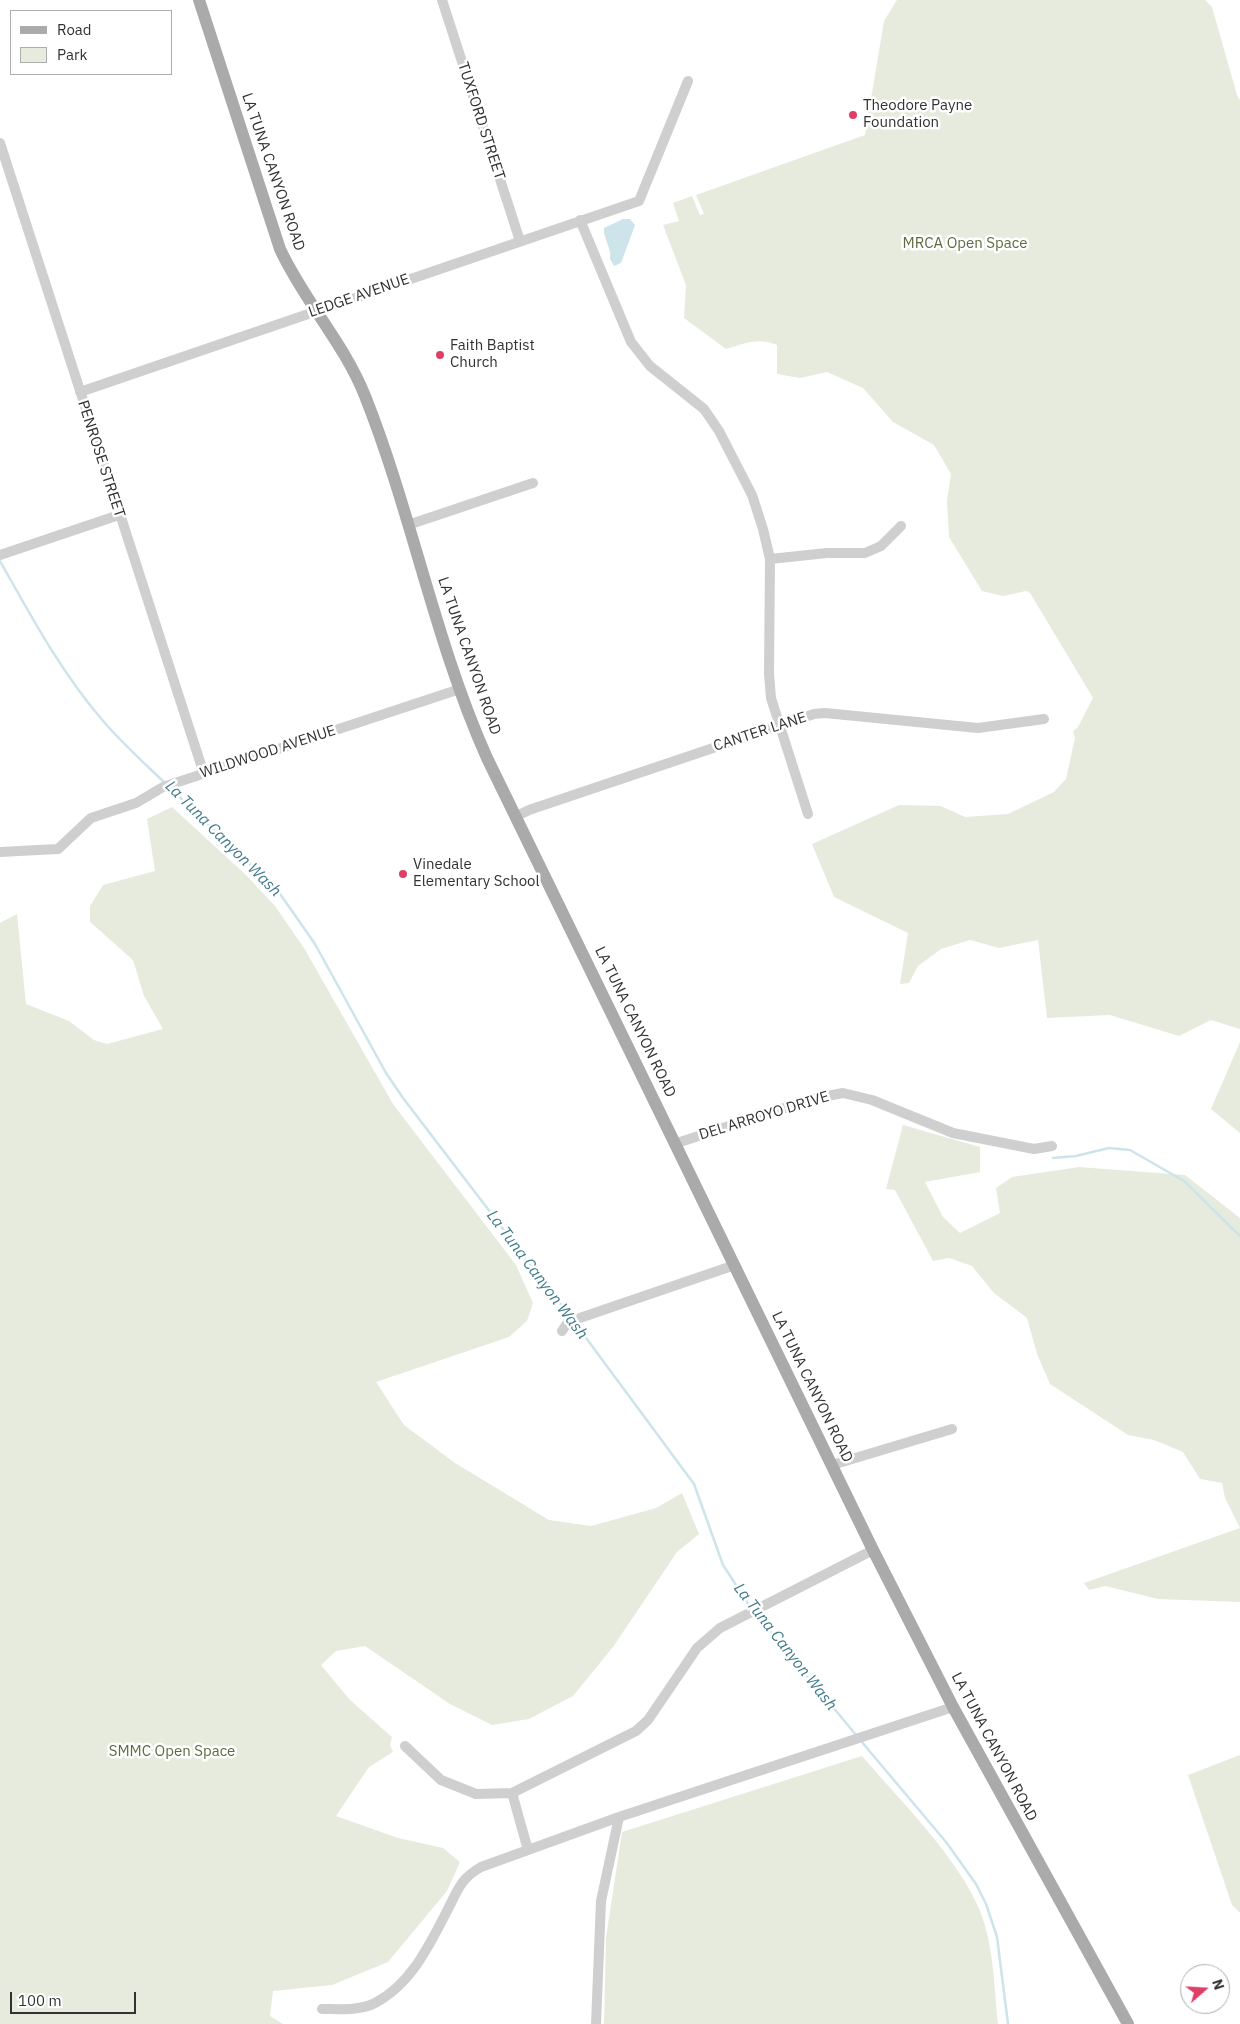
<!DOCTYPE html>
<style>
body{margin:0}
#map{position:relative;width:1240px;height:2024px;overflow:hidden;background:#fff;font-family:"IBM Plex Sans",sans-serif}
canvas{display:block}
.legend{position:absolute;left:10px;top:10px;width:162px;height:65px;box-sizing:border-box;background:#fff;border:1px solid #adadad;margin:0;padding:6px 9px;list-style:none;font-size:15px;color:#323232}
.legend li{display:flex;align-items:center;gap:10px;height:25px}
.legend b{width:25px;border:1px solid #adadad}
.north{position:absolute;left:1180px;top:1964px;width:50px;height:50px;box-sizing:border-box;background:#fff;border:1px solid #adadad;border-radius:50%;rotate:71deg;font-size:14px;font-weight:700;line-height:20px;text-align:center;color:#323232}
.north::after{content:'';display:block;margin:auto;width:18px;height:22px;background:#dd3f67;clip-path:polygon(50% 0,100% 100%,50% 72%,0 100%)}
.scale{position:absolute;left:10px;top:1992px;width:126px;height:22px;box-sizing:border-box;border:2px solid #323232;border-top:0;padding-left:6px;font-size:15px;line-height:18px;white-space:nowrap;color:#323232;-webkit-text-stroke:4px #fff;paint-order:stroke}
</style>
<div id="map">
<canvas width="1240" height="2024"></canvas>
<ul class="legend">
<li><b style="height:6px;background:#aaa"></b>Road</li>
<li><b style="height:14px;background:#e7ebde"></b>Park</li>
</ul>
<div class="north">N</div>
<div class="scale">100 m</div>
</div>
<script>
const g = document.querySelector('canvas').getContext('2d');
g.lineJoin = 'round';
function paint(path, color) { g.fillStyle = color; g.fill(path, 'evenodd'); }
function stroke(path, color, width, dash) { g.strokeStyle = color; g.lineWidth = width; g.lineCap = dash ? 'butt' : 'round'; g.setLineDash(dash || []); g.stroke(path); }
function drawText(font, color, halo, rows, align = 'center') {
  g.font = font + ' "IBM Plex Sans",sans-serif'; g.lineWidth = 5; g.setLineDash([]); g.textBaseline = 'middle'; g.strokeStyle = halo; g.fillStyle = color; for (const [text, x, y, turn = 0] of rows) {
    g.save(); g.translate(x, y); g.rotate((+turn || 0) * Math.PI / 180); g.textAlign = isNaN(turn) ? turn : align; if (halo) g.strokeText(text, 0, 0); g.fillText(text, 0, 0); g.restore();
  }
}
const green = new Path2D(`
 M 897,0 L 1205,0 L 1212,7 L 1237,95 L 1240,100 L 1240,1029 L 1211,1020 L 1179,1036 L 1110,1015 L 1047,1018 L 1038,940 L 999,948 L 970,940 L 941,949 L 918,966 L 909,983 L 900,984 L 908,933 L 834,897 L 812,844 L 899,805 L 941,806 L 965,817 L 1008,814 L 1054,792 L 1066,779 L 1075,738 L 1073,731 L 1078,727 L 1093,698 L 1030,593 L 1026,591 L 1003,596 L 982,591 L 949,537 L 947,501 L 951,474 L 934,445 L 893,422 L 863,388 L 827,372 L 800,378 L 777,374 L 777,345 C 759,337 745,343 726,349 L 684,318 L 686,285 L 663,225 L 679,221 L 673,203 L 692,196 L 700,215 L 704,214 L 696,195 L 865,135 L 884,21 Z
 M 172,807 L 246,875 L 275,906 L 304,948 L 393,1104 L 516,1265 L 533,1303 L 527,1321 L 509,1337 L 376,1382 L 404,1425 L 455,1463 L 549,1520 L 591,1526 L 656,1508 L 682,1493 L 699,1534 L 677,1552 L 613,1647 L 573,1696 L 529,1719 L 492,1725 L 450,1704 L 365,1646 L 336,1651 L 321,1665 L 350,1700 L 392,1737 L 390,1745 L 393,1752 L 369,1767 L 336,1816 L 398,1838 L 443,1848 L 460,1862 L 447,1891 L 388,1962 L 332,1985 L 273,1991 L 270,2016 L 283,2024 L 0,2024 L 0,923 L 17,914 L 26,1004 L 69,1021 L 94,1040 L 107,1044 L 163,1029 L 144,996 L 133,960 L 90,922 L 90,906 L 103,885 L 155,871 L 147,819 Z
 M 1240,1042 L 1240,1133 L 1211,1109 Z
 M 903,1125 L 980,1147 L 980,1172 L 925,1182 L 943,1217 L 960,1233 L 1000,1213 L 996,1188 L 1012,1177 L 1079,1167 L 1185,1175 L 1240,1218 L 1240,1602 L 1158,1599 L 1105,1586 L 1089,1590 L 1084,1583 L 1240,1528 L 1225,1498 L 1222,1483 L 1200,1479 L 1183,1452 L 1154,1440 L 1128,1435 L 1050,1384 L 1037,1354 L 1027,1318 L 994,1293 L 972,1266 L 949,1258 L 933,1261 L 895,1190 L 886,1189 Z
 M 1240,1755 L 1240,1913 L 1232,1905 L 1188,1775 Z
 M 862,1756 C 898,1798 960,1860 980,1911 C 994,1946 994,1987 998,2024 L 604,2024 L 606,1938 L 622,1832 Z`);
const water = new Path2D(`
 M 623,219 L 630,219 L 635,225 L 634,228 L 621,263 L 614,266 L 610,259 C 612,248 603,239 604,228 Z`);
const stream = new Path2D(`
 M 0,561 C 31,616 62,674 104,722 C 123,744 144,763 164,782
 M 170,788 L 278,891 L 315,944 L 386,1073 L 403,1098 L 572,1319
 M 1053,1158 L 1076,1156 L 1109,1148 L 1130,1150 L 1184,1181 L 1240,1236
 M 575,1323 L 694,1484 L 723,1565 L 751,1608
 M 756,1614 L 856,1735
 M 861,1741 L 946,1842 L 976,1884 L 986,1904 L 997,1937 L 1008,2024`);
const minor = new Path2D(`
 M 442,0 L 520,241
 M 0,143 L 204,774
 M 580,220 L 631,342 L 650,366 L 704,409 L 719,431 L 752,495 L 763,529 L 770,559 L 769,674 L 771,698 L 808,814
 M 80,392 L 639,201 L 688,81
 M 408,525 L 533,483
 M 0,555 L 119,515
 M 770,559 L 827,553 L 865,553 L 881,546 L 901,526
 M 517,816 L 529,810 L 814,714 L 825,713 L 978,728 L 1044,719
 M 0,852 L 58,849 L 91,818 L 136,803 L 163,787 L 460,689
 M 677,1143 L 812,1099 L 843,1093 L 872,1100 L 953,1133 L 1034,1149 L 1052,1146
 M 562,1331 L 568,1322 L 735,1265
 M 832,1465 L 952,1429
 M 405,1746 L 441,1780 L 476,1794 L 512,1793 L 636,1731 L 648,1720 L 697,1648 L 720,1628 L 873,1550
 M 512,1793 L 528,1850
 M 322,2009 C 338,2009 360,2011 375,2003 C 411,1984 429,1946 447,1911 C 458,1890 460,1879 481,1867 L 619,1817 L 953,1707
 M 596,2024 L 601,1901 L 619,1817`);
const major = new Path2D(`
 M 199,0 L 280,249 C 304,301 344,343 365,396 C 412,514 435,642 487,758 L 873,1550 L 953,1707 L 1128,2024`);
const markers = [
 [853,115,5,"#dd3f67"],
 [440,355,5,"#dd3f67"],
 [403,874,5,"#dd3f67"]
];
const poiNames = [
 ["Theodore Payne",863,106],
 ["Foundation",863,123],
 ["Faith Baptist",450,346],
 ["Church",450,363],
 ["Vinedale",413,865],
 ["Elementary School",413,882]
];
const streetNames = [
 ["TUXFORD STREET",481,121,72],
 ["LA TUNA CANYON ROAD",273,172,71],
 ["LEDGE AVENUE",359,296,-19],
 ["PENROSE STREET",101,459,72],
 ["LA TUNA CANYON ROAD",469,656,71],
 ["CANTER LANE",760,732,-18],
 ["WILDWOOD AVENUE",268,752,-18],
 ["LA TUNA CANYON ROAD",635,1022,64],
 ["DEL ARROYO DRIVE",764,1116,-17],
 ["LA TUNA CANYON ROAD",812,1387,64],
 ["LA TUNA CANYON ROAD",994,1747,62]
];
const parkNames = [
 ["MRCA Open Space",965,244],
 ["SMMC Open Space",172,1752]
];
const waterNames = [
 ["La Tuna Canyon Wash",223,839,45],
 ["La Tuna Canyon Wash",537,1275,53],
 ["La Tuna Canyon Wash",785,1647,52]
];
paint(green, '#e7ebde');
paint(water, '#cce4ea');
stroke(stream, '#cce4ea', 2.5);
stroke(minor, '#cfcfcf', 10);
stroke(major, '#aaa', 12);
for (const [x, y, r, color] of markers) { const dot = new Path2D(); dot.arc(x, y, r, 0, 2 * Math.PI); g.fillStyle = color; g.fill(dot); stroke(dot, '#fff', 2); }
drawText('15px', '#323232', '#fff', poiNames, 'left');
drawText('15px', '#323232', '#fff', streetNames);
drawText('15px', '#5d6c41', '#fff', parkNames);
drawText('italic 16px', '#407b8b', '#fff', waterNames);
</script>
